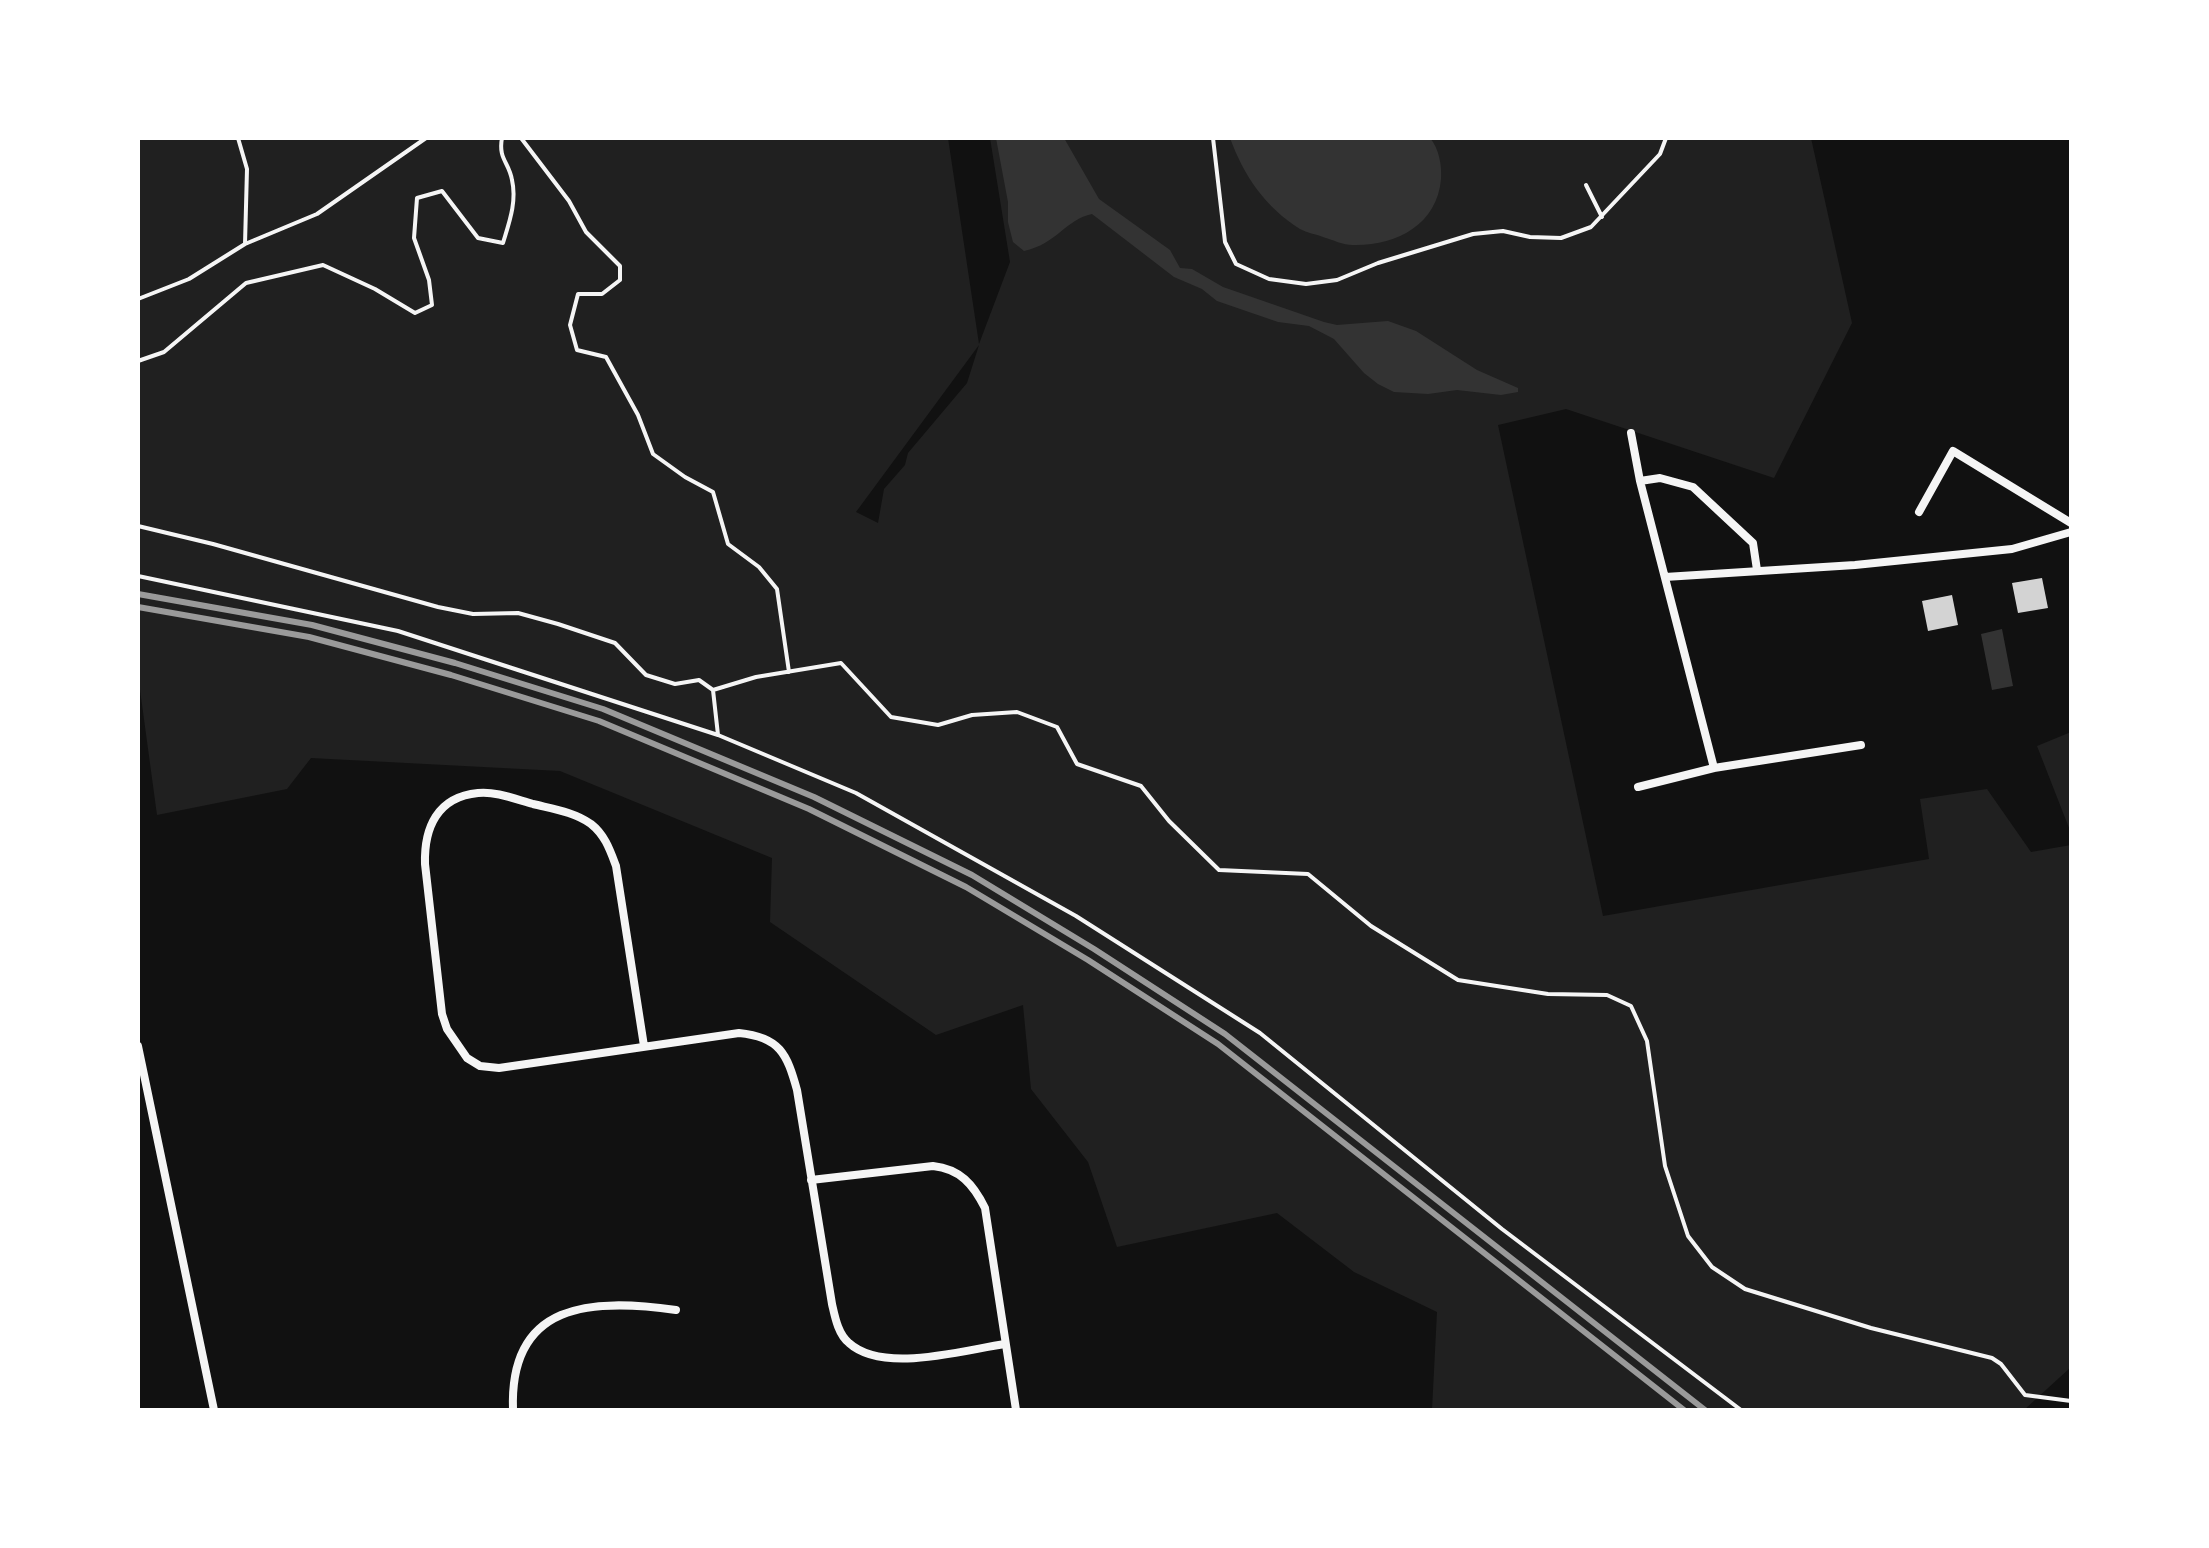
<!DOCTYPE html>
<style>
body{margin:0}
#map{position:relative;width:2209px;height:1548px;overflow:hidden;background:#111;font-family:Barlow,sans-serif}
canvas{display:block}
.frame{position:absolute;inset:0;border:140px solid #fff;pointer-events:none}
</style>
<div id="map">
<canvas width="2209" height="1548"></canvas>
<div class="frame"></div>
</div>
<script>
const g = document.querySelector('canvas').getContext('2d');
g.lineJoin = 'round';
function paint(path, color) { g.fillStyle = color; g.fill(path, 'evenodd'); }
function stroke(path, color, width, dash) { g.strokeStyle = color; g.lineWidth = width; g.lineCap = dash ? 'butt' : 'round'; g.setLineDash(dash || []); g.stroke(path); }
const green = new Path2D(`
 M 138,138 L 948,138 L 979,344 L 1010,262 L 990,138 L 1811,138 L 1852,323 L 1774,478 L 1566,409 L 1498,425 L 1603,916 L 1929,859 L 1920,799 L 1987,789 L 2031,852 L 2071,845 L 2071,1367 L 2024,1410 L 1432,1410 L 1437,1312 L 1354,1272 L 1277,1213 L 1117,1247 L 1088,1162 L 1031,1089 L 1023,1005 L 936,1035 L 770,922 L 772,858 L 560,771 L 311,758 L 287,789 L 157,815 L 138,675 ZM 979,345 L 967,383 L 908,453 L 905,465 L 884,489 L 878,523 L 856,512 Z
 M 2071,732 L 2071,833 L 2037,746 Z`);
const water = new Path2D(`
 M 996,138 L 1064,138 L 1099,199 L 1170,250 L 1180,268 L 1192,269 L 1223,287 L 1324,322 L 1337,325 L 1388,321 L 1416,331 L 1477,370 L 1518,388 L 1518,392 L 1501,395 L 1457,390 L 1428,394 L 1394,392 L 1378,384 L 1364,373 L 1334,339 L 1309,326 L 1278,322 L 1217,301 L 1202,289 L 1174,277 L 1092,214 C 1066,219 1057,244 1024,251 L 1013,242 L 1008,222 L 1008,202 Z
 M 1230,138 L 1430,138 C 1439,149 1442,165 1441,179 C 1437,225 1396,246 1353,245 C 1343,245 1333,240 1323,237 C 1316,234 1307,233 1300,229 C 1265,207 1244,176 1230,138 Z
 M 2002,629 L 2013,686 L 1992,690 L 1981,634 Z`);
const building = new Path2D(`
 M 2042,578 L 2048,608 L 2018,613 L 2012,583 Z
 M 1952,595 L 1958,625 L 1928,631 L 1922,601 Z`);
const path = new Path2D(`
 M 238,138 L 247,169 L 245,244
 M 521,138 L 569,201 L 586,232 L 620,266 L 620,280 L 602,294 L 578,294 L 570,325 L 577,350 L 606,357 L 638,415 L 653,454 L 685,477 L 713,492 L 728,544 L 759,567 L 777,589 L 789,672
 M 1213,138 L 1225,242 L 1236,264 L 1269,279 L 1306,284 L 1337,280 L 1378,263 L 1473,234 L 1503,231 L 1530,237 L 1561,238 L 1591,227 L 1660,154 L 1666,138
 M 1586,185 L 1602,217
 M 138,299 L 189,279 L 245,244 L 317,214 L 426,138
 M 138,361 L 164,352 L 246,283 L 323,265 L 375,289 L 415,313 L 432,305 L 429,280 L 414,238 L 417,198 L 442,191 L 478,238 L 503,243 C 509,223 517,202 512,180 C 509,162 498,159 502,138
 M 138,526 L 213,544 L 438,607 L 473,614 L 518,613 L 558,624 L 615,643 L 646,675 L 675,684 L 699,680 L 713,690 L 718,735
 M 138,576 L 398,631 L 718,735 L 856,793 L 1076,916 L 1260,1033 L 1502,1229 L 1741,1410
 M 713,690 L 756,677 L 841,663 L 891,717 L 938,725 L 972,715 L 1017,712 L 1057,727 L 1077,764 L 1141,786 L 1169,821 L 1219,870 L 1308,874 L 1371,926 L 1458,980 L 1548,994 L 1607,995 L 1631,1006 L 1647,1041 L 1665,1166 L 1688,1236 L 1712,1267 L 1745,1289 L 1871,1328 L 1992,1358 L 2001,1364 L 2025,1395 L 2071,1401`);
const minor = new Path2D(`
 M 1631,433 L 1640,481 L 1714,768
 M 1640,481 L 1660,478 L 1693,487 L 1753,543 L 1757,570
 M 1919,512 L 1953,451 L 2071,523
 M 1665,577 L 1855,565 L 2012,549 L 2071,532
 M 1638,787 L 1714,768 L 1861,745
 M 138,1046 L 214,1410
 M 644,1046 L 616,866 C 610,850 605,835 591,824 C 574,812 553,809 533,804 C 515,799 495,791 478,793 C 437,797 424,828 425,864 L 442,1014 L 447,1029 L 467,1058 L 480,1066 L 499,1068 L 739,1033 C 780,1037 787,1054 797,1090 L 832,1304 C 835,1317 838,1334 849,1343 C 883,1374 963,1350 1005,1344
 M 811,1180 L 933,1166 C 960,1169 973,1184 985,1208 L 1016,1410
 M 513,1410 C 509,1302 591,1298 676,1310`);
const rail = new Path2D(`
 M 138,594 L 312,625 L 455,663 L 603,709 L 814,797 L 972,875 L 1094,949 L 1225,1034 L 1705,1410
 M 138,607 L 309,637 L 451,675 L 599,721 L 809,809 L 966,887 L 1088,960 L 1218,1044 L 1684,1410`);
paint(green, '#202020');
paint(water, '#333');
paint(building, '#d3d3d3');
stroke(path, '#f5f5f5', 4);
stroke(minor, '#f5f5f5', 8);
stroke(rail, '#9a9a9a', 6);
</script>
